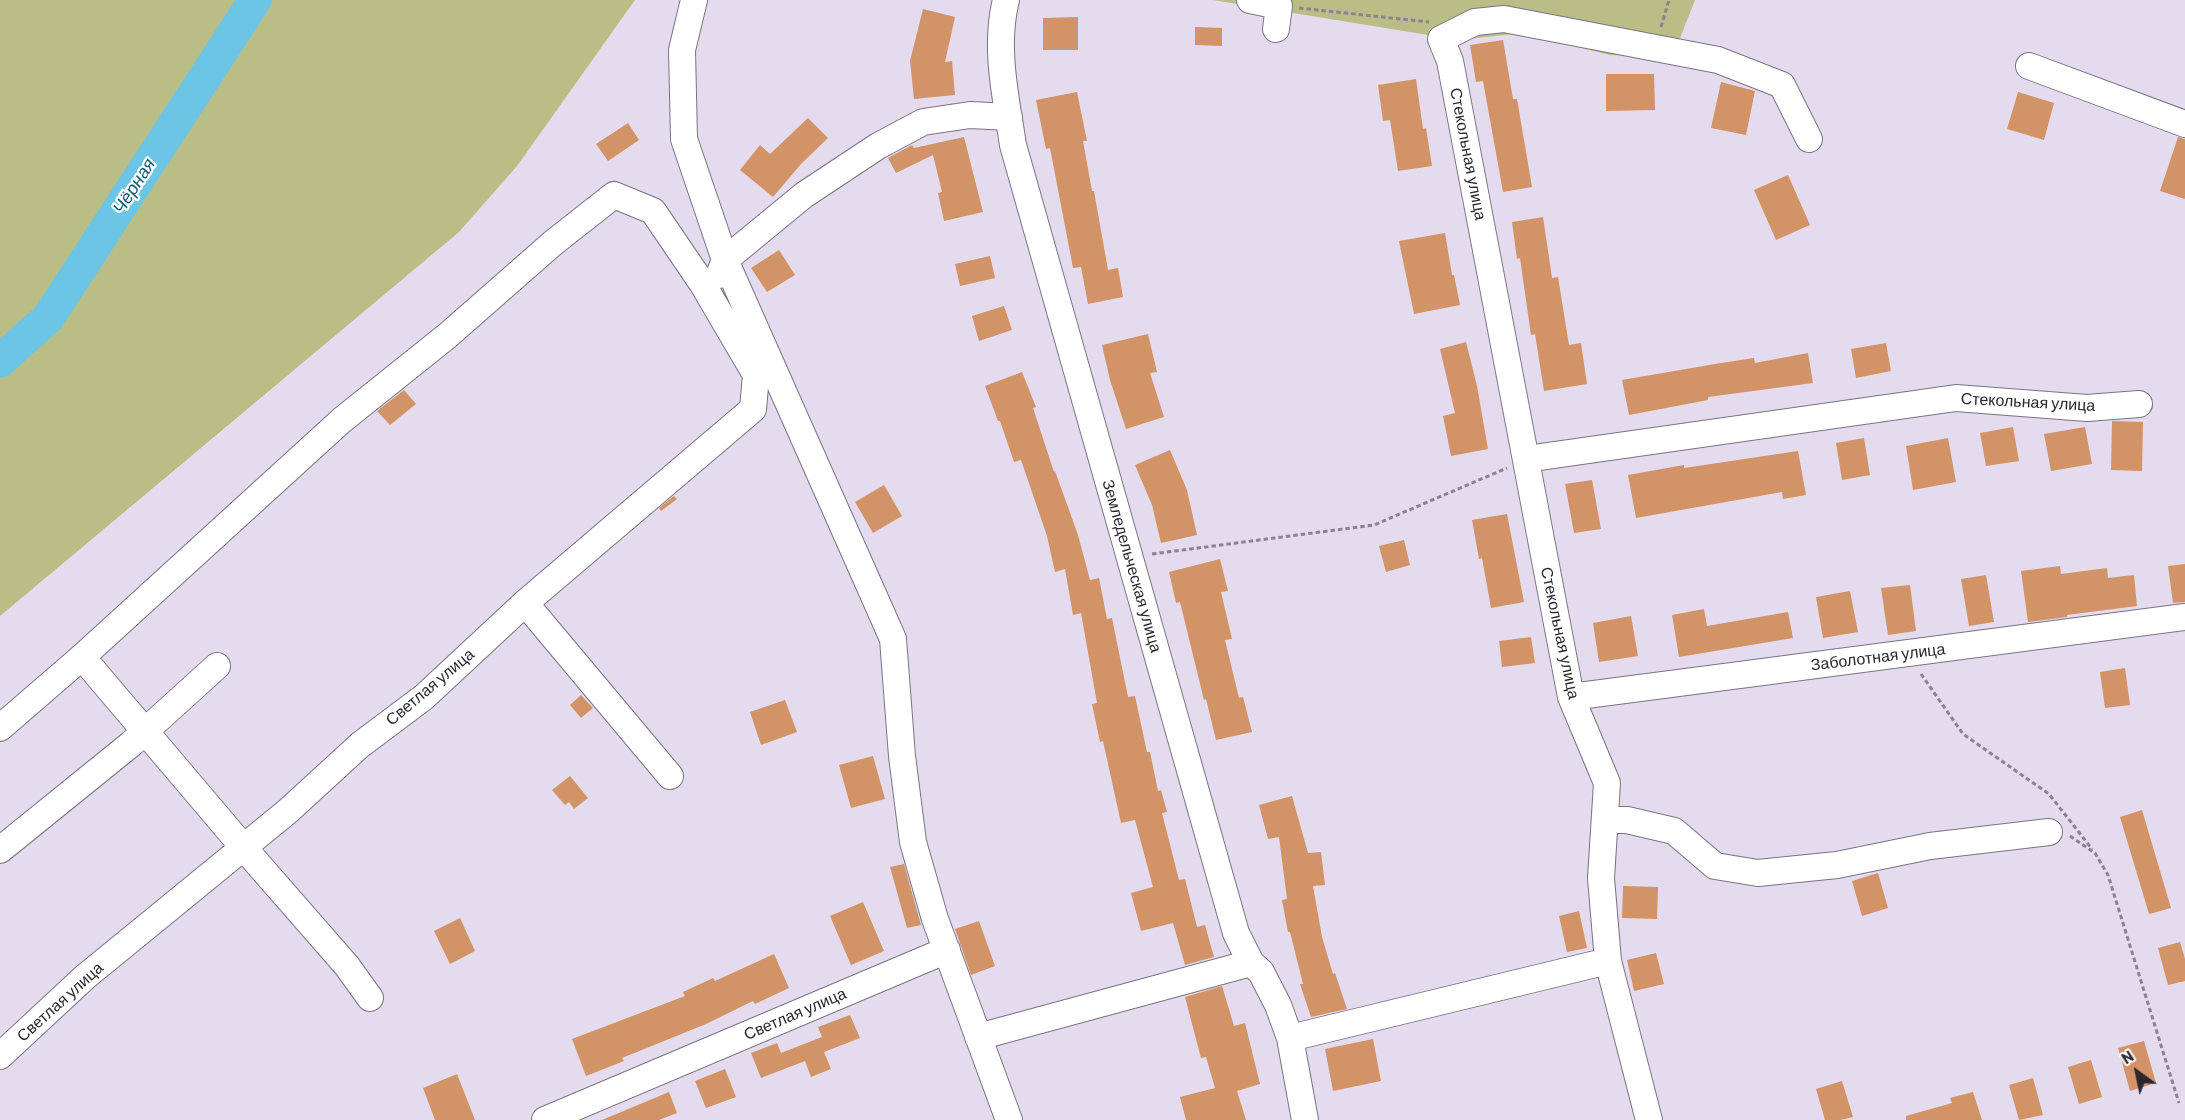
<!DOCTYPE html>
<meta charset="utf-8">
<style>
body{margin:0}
#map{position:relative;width:2185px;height:1120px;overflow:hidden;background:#e4dbee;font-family:Barlow,sans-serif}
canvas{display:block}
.north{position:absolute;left:2107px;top:1042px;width:60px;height:60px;-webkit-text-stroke:4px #fff;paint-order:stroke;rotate:327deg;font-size:16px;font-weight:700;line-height:24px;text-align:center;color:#2a272e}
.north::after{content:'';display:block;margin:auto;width:21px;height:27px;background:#2a272e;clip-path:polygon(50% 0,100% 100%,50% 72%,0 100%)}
</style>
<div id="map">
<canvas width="2185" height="1120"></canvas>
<div class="north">N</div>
</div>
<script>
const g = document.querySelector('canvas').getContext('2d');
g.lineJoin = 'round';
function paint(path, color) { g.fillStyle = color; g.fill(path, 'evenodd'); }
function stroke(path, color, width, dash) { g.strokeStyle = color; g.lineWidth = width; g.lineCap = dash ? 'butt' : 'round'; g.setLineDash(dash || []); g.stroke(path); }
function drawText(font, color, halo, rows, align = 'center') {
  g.font = font + ' Barlow,sans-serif'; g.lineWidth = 4.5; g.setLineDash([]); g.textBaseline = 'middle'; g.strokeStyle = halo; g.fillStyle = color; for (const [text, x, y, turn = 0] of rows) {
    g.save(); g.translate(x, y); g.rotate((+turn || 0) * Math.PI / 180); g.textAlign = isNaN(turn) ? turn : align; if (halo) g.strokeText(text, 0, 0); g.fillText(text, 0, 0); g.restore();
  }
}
const green = new Path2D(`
 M 0,0 L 635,0 L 517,166 L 459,232 L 0,616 Z
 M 1213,0 L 1695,0 L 1673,56 L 1610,55 L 1522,33 L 1459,40 Z`);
const river = new Path2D(`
 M 0,361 L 48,318 L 255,0`);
const building = new Path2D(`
 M 923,9 L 955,17 L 945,62 L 952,61 L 955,95 L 914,99 L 910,61 Z
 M 1078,17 L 1078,50 L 1043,50 L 1043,18 Z
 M 1195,27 L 1222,28 L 1222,46 L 1195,45 Z
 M 1503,40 L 1513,99 L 1517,99 L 1532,187 L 1503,192 L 1483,81 L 1476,82 L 1470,45 Z
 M 1606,74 L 1654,74 L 1655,110 L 1606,111 Z
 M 1416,79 L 1423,129 L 1426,128 L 1432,166 L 1398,171 L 1390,120 L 1383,121 L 1378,85 Z
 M 1721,82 L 1755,91 L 1746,135 L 1711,128 Z
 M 1077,92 L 1087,141 L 1083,141 L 1092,191 L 1094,191 L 1108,270 L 1118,268 L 1123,297 L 1088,304 L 1081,267 L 1073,268 L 1050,148 L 1046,149 L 1036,100 Z
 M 2018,92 L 2054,103 L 2044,140 L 2007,129 Z
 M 808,118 L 828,138 L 801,164 L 773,197 L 740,170 L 760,145 L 770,154 Z
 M 628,123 L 639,140 L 608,161 L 596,144 Z
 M 964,137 L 983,212 L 944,221 L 938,193 L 942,192 L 933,155 L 896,173 L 888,158 L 912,145 L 914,148 Z
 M 2178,137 L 2185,139 L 2185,199 L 2160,191 Z
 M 1788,175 L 1810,225 L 1776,240 L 1754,190 Z
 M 1543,217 L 1552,278 L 1558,277 L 1569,345 L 1581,343 L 1587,384 L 1544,391 L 1535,334 L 1531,335 L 1520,258 L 1517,259 L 1512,222 Z
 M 1445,233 L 1452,275 L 1454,275 L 1460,305 L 1414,314 L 1399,241 Z
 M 779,250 L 795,275 L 767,292 L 751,268 Z
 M 990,256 L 995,278 L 960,286 L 955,264 Z
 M 1004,306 L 1012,330 L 979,341 L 972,316 Z
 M 1148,334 L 1157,372 L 1150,373 L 1164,417 L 1126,429 L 1110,380 L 1102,345 Z
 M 1466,342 L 1477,386 L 1488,449 L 1451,456 L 1443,416 L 1455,413 L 1440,349 Z
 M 1886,343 L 1891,371 L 1856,378 L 1851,349 Z
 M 1808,353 L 1813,383 L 1708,397 L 1708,400 L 1629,415 L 1622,380 L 1715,364 L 1754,358 L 1755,363 Z
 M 1022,372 L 1036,407 L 1033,408 L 1054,472 L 1055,471 L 1078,535 L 1090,580 L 1099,578 L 1107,619 L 1112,618 L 1128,697 L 1135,696 L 1147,752 L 1150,752 L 1158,791 L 1161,790 L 1167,812 L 1162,813 L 1179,880 L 1185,879 L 1197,927 L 1205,925 L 1214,957 L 1185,965 L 1173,923 L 1141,931 L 1131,893 L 1153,887 L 1135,820 L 1121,823 L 1103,741 L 1100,742 L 1092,704 L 1097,703 L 1081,613 L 1073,615 L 1065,569 L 1055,572 L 1047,536 L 1021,460 L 1014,462 L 1000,421 L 998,421 L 985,386 Z
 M 404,390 L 416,404 L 390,425 L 377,411 Z
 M 2112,421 L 2143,422 L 2142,471 L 2111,470 Z
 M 2013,427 L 2019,461 L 1986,466 L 1980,433 Z
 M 2085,427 L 2092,464 L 2051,471 L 2044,434 Z
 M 1864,438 L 1870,475 L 1842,480 L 1836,443 Z
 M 1948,438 L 1956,482 L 1913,490 L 1906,446 Z
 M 1170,450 L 1187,490 L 1197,535 L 1161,543 L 1152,505 L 1135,465 Z
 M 1798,451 L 1806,495 L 1783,499 L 1782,492 L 1636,518 L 1628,475 L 1684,465 L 1684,468 Z
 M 1592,480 L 1601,529 L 1574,533 L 1565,484 Z
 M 884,485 L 902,516 L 873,533 L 855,502 Z
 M 674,496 L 677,499 L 661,511 L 659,508 Z
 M 1507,514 L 1524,602 L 1491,608 L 1482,558 L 1479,559 L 1472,520 Z
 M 1404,540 L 1410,565 L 1386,572 L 1379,546 Z
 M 1220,559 L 1228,591 L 1221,592 L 1232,639 L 1225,640 L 1239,698 L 1243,697 L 1252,732 L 1216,740 L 1206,699 L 1204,700 L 1180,602 L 1176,603 L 1169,572 Z
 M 2185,564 L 2185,602 L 2173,603 L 2168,566 Z
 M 2060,566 L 2061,574 L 2107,568 L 2108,578 L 2134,575 L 2137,606 L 2067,615 L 2067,617 L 2028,622 L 2021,571 Z
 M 1986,575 L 1994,622 L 1969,626 L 1961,579 Z
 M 1910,585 L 1916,631 L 1888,635 L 1881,588 Z
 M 1850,591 L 1858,632 L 1823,638 L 1816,597 Z
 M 1704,609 L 1707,626 L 1788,612 L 1793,638 L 1679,657 L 1672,615 Z
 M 1631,616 L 1638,656 L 1599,662 L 1593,623 Z
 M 1531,637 L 1535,663 L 1502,667 L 1499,641 Z
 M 2125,668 L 2130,705 L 2105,708 L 2100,672 Z
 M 581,695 L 593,708 L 581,718 L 570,705 Z
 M 785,700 L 797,732 L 761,745 L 750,712 Z
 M 873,756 L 885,799 L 851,808 L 839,765 Z
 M 570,776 L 588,798 L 574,809 L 569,802 L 565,805 L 552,790 Z
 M 1292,796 L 1308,853 L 1321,852 L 1325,885 L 1313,886 L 1322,937 L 1333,974 L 1335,973 L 1347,1009 L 1311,1017 L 1300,984 L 1303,984 L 1290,932 L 1288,932 L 1282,900 L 1287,899 L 1279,837 L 1268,839 L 1259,805 Z
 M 2142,810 L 2171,908 L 2149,914 L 2120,817 Z
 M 904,864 L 921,925 L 907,928 L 890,867 Z
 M 1878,873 L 1888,908 L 1862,916 L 1852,881 Z
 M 1623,886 L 1658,887 L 1657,919 L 1622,918 Z
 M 863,902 L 884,951 L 851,965 L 830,916 Z
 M 1579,911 L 1587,948 L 1567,952 L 1559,916 Z
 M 460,918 L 475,951 L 450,964 L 434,931 Z
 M 979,921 L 995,966 L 971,975 L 955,929 Z
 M 2180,942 L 2185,959 L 2185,981 L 2168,985 L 2158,948 Z
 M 1656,953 L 1664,984 L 1634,991 L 1627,960 Z
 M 774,954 L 789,988 L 755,1004 L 753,1001 L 706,1024 L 622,1058 L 624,1061 L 586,1076 L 572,1039 L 685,996 L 683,992 L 713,978 L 715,981 Z
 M 1222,986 L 1234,1026 L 1245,1023 L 1260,1084 L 1237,1091 L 1246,1120 L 1186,1120 L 1180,1097 L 1215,1088 L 1206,1057 L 1201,1058 L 1185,997 Z
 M 850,1015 L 860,1038 L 824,1052 L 831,1069 L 811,1077 L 805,1061 L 761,1078 L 751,1053 L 777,1043 L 781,1053 L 822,1037 L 818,1027 Z
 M 1373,1039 L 1381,1081 L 1333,1091 L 1325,1049 Z
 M 2144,1041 L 2156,1083 L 2130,1091 L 2118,1048 Z
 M 2091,1060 L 2102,1097 L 2079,1104 L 2068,1067 Z
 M 725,1069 L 736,1097 L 706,1108 L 695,1081 Z
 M 457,1074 L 475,1120 L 435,1120 L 423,1088 Z
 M 2033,1078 L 2043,1115 L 2019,1120 L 2009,1085 Z
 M 1842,1081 L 1853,1117 L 1840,1120 L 1825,1120 L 1816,1089 Z
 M 669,1092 L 677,1113 L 659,1120 L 602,1120 Z
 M 1973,1092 L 1982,1120 L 1906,1120 L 1906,1116 L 1952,1103 L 1950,1098 Z`);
const path = new Path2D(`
 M 1299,8 L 1429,22
 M 1661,27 L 1669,0
 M 1152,554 L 1374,525 L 1507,468
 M 1921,674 L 1963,734 L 2049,794 L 2092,849
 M 2070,836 L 2095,853 L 2108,875 L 2179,1103`);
const minor = new Path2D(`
 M 694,0 L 682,50 L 684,139 L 725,260 L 893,639 L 902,756 L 913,842 L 935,919 L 1009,1120
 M 1006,0 C 994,47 1006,98 1013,145 L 1236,933 L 1251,963 L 1261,972 L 1278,1005 L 1290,1038 L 1305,1120
 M 1250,0 L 1279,6 L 1276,29
 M 2029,66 L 2185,124
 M 719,275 L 725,260 L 804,195 L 878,146 L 923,122 L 970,115 L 1009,117
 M 1526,459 L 1956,398 L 2087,408 L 2139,404
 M 525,603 L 670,776
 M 82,657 L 244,848 L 347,966 L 370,998
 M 1571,697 L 2185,617
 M 0,728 L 82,657 L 342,420 L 447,336 L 553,243 L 614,195 L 653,211 L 702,283 L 756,375 L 753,409 L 525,603 L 424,697 L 360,745 L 288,811 L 85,977 L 0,1056
 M 1606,820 L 1627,820 L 1674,831 L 1715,866 L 1758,873 L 1837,865 L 1930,846 L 2049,832
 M 0,850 L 131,744 L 217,666
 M 978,1037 L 1251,963
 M 1290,1038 L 1608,961
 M 545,1120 L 947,950
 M 1649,1120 L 1608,961 L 1601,878 L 1607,783 L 1571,697 L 1450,61 L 1441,39 L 1475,22 L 1504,19 L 1718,60 L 1782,85 L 1809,139`);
const streetNames = [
 ["Стекольная улица",1468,154,79],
 ["Стекольная улица",2028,402,3],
 ["Земледельческая улица",1132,566,74],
 ["Стекольная улица",1560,633,78],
 ["Заболотная улица",1878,657,-7],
 ["Светлая улица",430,687,-40],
 ["Светлая улица",60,1002,-42],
 ["Светлая улица",795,1014,-23]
];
const waterNames = [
 ["Чёрная",134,186,-57]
];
paint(green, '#b8be86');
stroke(river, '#6dc5e6', 33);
paint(building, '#d29366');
stroke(minor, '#7a7383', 28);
stroke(path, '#8a8491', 3, [4.5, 3]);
stroke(minor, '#fff', 26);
drawText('16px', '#2a272e', '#fff', streetNames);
drawText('italic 18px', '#135b72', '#fff', waterNames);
</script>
